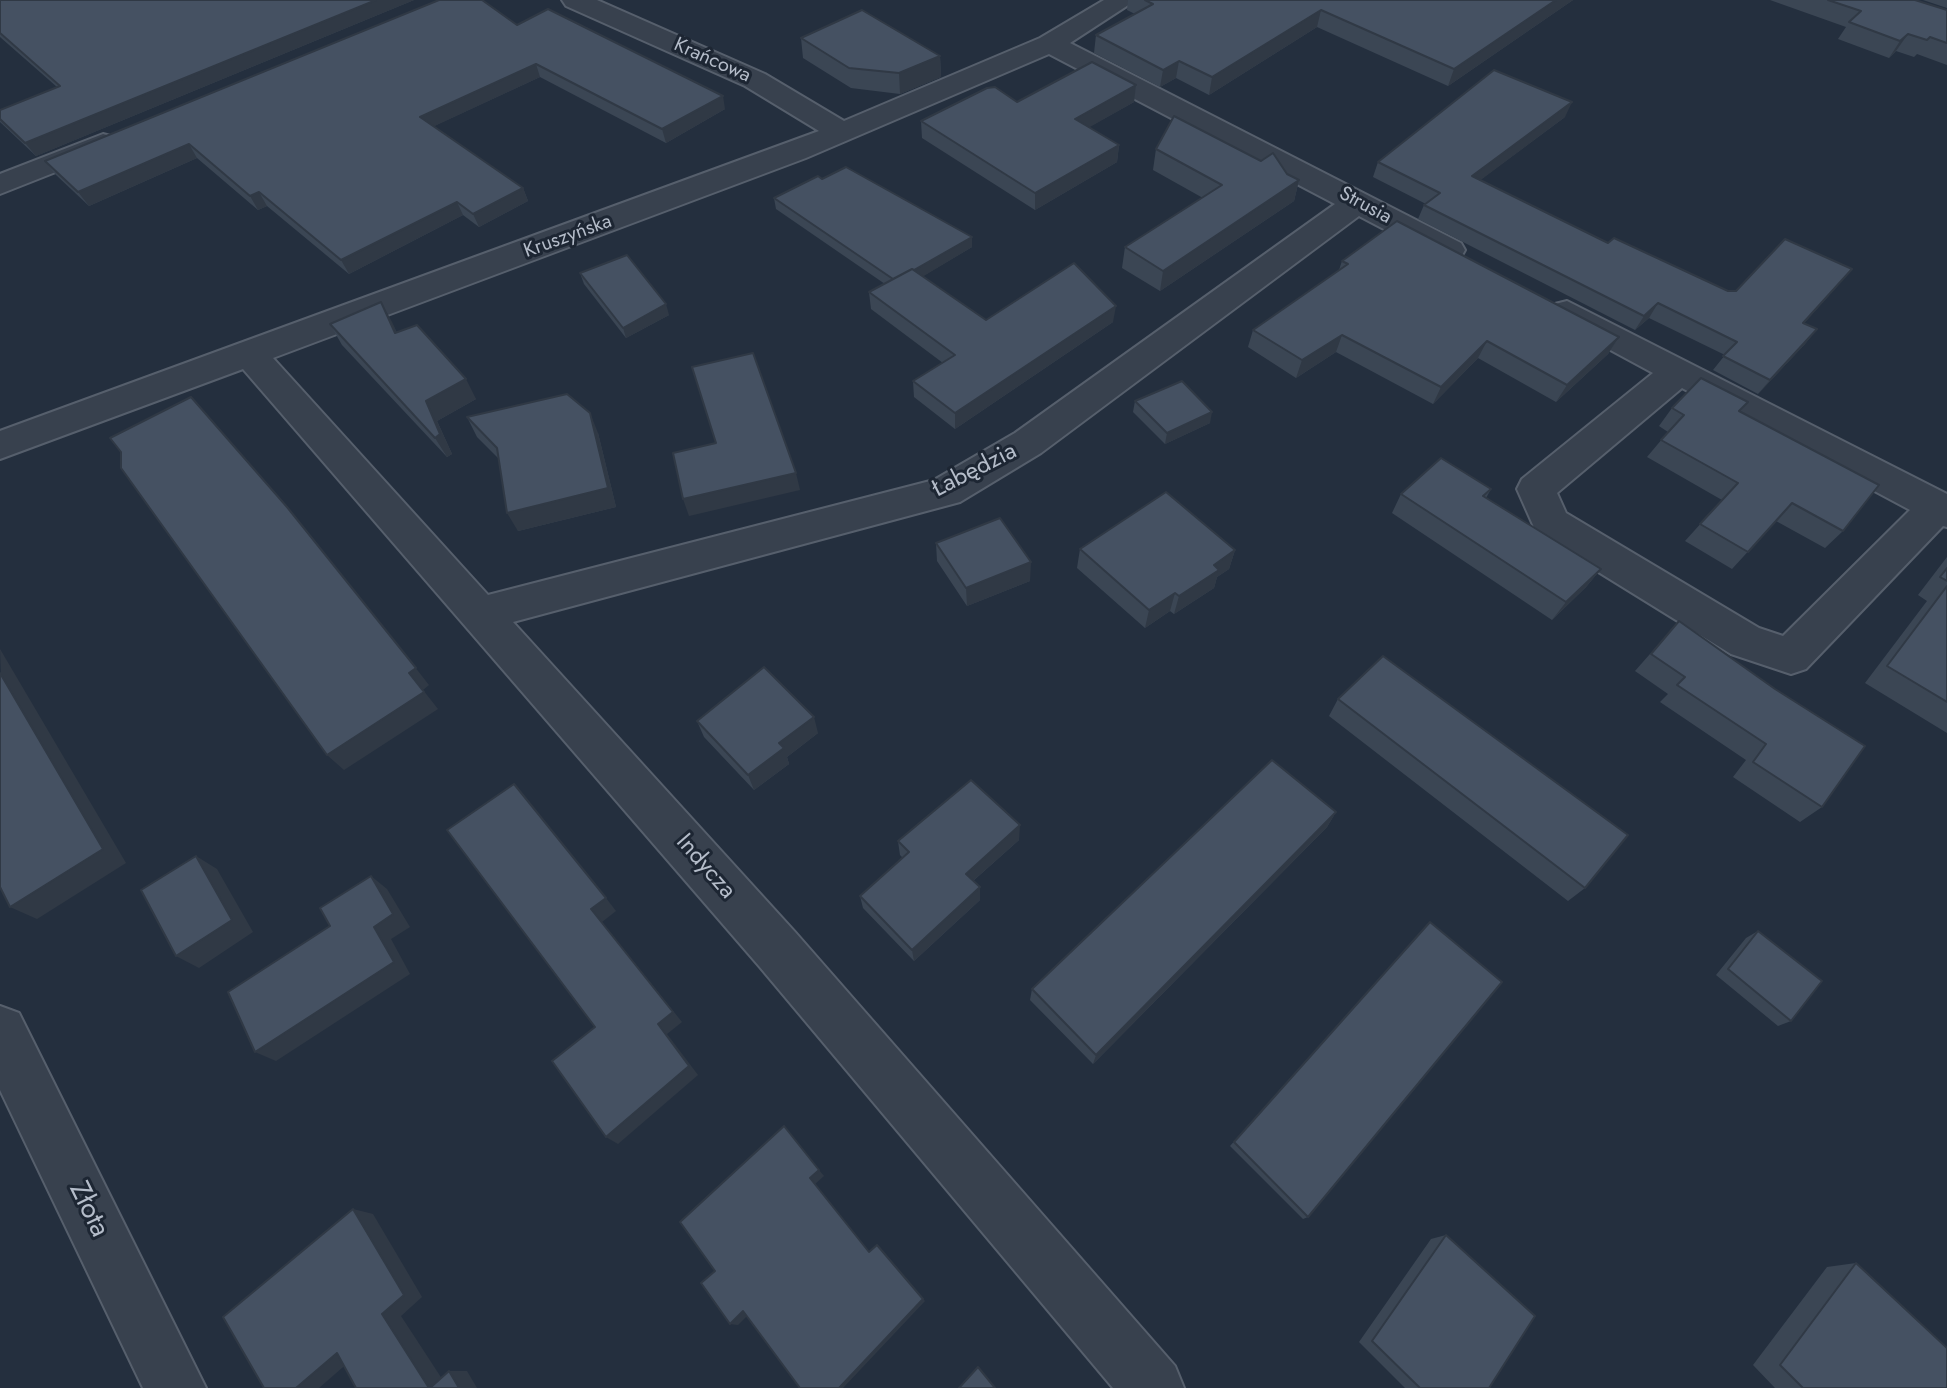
<!DOCTYPE html>
<meta charset="utf-8">
<style>
body{margin:0}
canvas{display:block;background:#242f3e}
</style>
<canvas width="1947" height="1388"></canvas>
<script>
const g = document.querySelector('canvas').getContext('2d');
g.lineJoin = 'round';
function stroke(path, color, width, dash) { g.strokeStyle = color; g.lineWidth = width; g.lineCap = dash ? 'butt' : 'round'; g.setLineDash(dash || []); g.stroke(path); }
function paint(path, color) { g.fillStyle = color; g.fill(path, 'evenodd'); }
function drawText(font, color, halo, rows, align = 'center') {
  g.font = font + ' Jost,sans-serif'; g.lineWidth = 6; g.setLineDash([]); g.textBaseline = 'middle'; g.strokeStyle = halo; g.fillStyle = color; for (const [text, x, y, turn = 0] of rows) {
    g.save(); g.translate(x, y); g.rotate((+turn || 0) * Math.PI / 180); g.textAlign = isNaN(turn) ? turn : align; if (halo) g.strokeText(text, 0, 0); g.fillText(text, 0, 0); g.restore();
  }
}
const minor = new Path2D(`
 M 562,0 L 597,0 L 765,74 L 844,121 L 1040,38 L 1104,0 L 1136,0 L 1070,43 L 1461,243 L 1465,250 L 1461,257 L 1449,260 L 1437,257 L 1359,216 L 1041,453 L 960,502 L 513,622 L 795,932 L 1175,1366 L 1184,1388 L 1113,1388 L 759,966 L 243,369 L 0,459 L 0,431 L 819,131 L 745,86 L 566,6 ZM 1049,54 L 1335,204 L 1015,433 L 934,480 L 488,595 L 273,358 L 806,158 Z
 M 103,134 L 114,137 L 118,143 L 114,149 L 0,194 L 0,174 Z
 M 1567,301 L 1947,494 L 1947,527 L 1943,526 L 1806,669 L 1791,674 L 1731,654 L 1537,534 L 1517,489 L 1522,479 L 1653,373 L 1555,320 L 1550,312 L 1555,304 ZM 1682,388 L 1910,510 L 1783,636 L 1759,628 L 1566,513 L 1557,493 Z
 M 0,1006 L 19,1013 L 206,1388 L 143,1388 L 0,1090 Z`);
const wall = new Path2D(`
 M 0,0 L 414,0 L 36,156 L 0,122 L 0,110 L 57,87 L 0,37 Z
 M 1128,0 L 1573,0 L 1448,86 L 1317,27 L 1209,95 L 1176,78 L 1160,87 L 1094,53 L 1096,35 L 1135,14 L 1127,10 Z
 M 1770,0 L 1915,0 L 1947,10 L 1947,65 L 1917,54 L 1914,57 L 1896,51 L 1889,58 L 1838,39 L 1846,27 Z
 M 1923,0 L 1947,0 L 1947,8 Z
 M 517,25 L 725,109 L 666,143 L 540,77 L 434,126 L 523,188 L 528,201 L 479,227 L 463,215 L 349,274 L 267,206 L 258,210 L 197,158 L 89,206 L 55,174 L 45,161 Z
 M 801,38 L 940,56 L 941,77 L 900,94 L 851,88 L 803,58 Z
 M 1136,85 L 1134,102 L 1089,127 L 1119,145 L 1117,162 L 1035,210 L 922,138 L 921,121 L 1017,102 Z
 M 1565,117 L 1480,180 L 1608,243 L 1728,291 L 1840,283 L 1804,323 L 1817,329 L 1805,344 L 1758,394 L 1713,370 L 1725,355 L 1649,318 L 1635,330 L 1418,219 L 1424,205 L 1426,204 L 1373,177 L 1378,162 Z
 M 1156,149 L 1287,174 L 1299,180 L 1294,201 L 1160,291 L 1122,268 L 1125,247 L 1203,198 L 1153,170 Z
 M 822,179 L 972,237 L 972,247 L 923,276 L 986,320 L 1113,322 L 955,429 L 914,397 L 913,381 L 943,363 L 871,309 L 869,292 L 885,284 L 776,209 L 774,198 Z
 M 1342,261 L 1619,337 L 1608,354 L 1556,402 L 1478,358 L 1433,404 L 1336,352 L 1296,378 L 1248,347 L 1253,330 L 1339,270 Z
 M 580,273 L 669,315 L 626,338 L 584,284 Z
 M 381,302 L 397,333 L 476,399 L 437,421 L 452,454 L 447,457 L 342,345 L 330,324 Z
 M 1135,401 L 1210,423 L 1165,444 L 1133,412 Z
 M 1748,402 L 1740,412 L 1843,531 L 1825,548 L 1776,521 L 1732,569 L 1685,541 L 1722,500 L 1647,457 L 1668,432 L 1659,426 L 1672,408 Z
 M 467,417 L 598,433 L 616,507 L 518,531 L 499,459 L 477,437 Z
 M 1491,489 L 1486,498 L 1601,569 L 1586,587 L 1552,620 L 1392,513 L 1401,494 Z
 M 936,543 L 1030,581 L 967,606 L 937,561 Z
 M 1080,549 L 1235,550 L 1229,569 L 1217,577 L 1214,588 L 1174,614 L 1170,611 L 1145,628 L 1077,568 Z
 M 1947,557 L 1947,733 L 1865,683 L 1927,601 L 1918,595 Z
 M 1679,621 L 1822,807 L 1800,822 L 1733,777 L 1746,760 L 1660,702 L 1668,694 L 1635,671 Z
 M 1338,699 L 1585,888 L 1568,901 L 1329,716 Z
 M 697,721 L 818,733 L 787,757 L 789,764 L 754,790 L 704,737 Z
 M 1336,812 L 1327,827 L 1093,1064 L 1030,1000 L 1032,989 Z
 M 1019,840 L 973,881 L 980,900 L 914,961 L 863,908 L 860,896 L 903,858 L 900,855 L 898,841 Z
 M 1430,922 L 1308,1217 L 1303,1219 L 1230,1146 Z
 M 1758,931 L 1791,1021 L 1778,1026 L 1716,975 L 1746,938 Z
 M 1446,1235 L 1489,1388 L 1405,1388 L 1359,1342 L 1431,1239 Z
 M 1856,1263 L 1947,1388 L 1775,1388 L 1753,1365 L 1827,1267 Z`);
const shadedWall = new Path2D(`
 M 376,0 L 414,0 L 36,156 L 25,143 Z
 M 1556,0 L 1573,0 L 1448,86 L 1454,69 Z
 M 1321,10 L 1317,27 L 1209,95 L 1212,77 Z
 M 1908,34 L 1896,51 L 1889,58 L 1900,41 Z
 M 940,56 L 941,77 L 900,94 L 899,73 Z
 M 1179,61 L 1176,78 L 1160,87 L 1163,70 Z
 M 536,64 L 540,77 L 426,130 L 420,117 Z
 M 1136,85 L 1134,102 L 1074,136 L 1075,119 Z
 M 723,96 L 725,109 L 666,143 L 662,129 Z
 M 1572,102 L 1565,117 L 1466,191 L 1472,176 Z
 M 189,144 L 197,158 L 89,206 L 78,192 Z
 M 1119,145 L 1117,162 L 1035,210 L 1035,193 Z
 M 1299,180 L 1294,201 L 1160,291 L 1163,271 Z
 M 523,188 L 528,201 L 479,227 L 473,214 Z
 M 259,192 L 267,206 L 258,210 L 250,196 Z
 M 457,202 L 463,215 L 349,274 L 341,260 Z
 M 972,237 L 972,247 L 897,292 L 896,281 Z
 M 1852,269 L 1840,283 L 1792,337 L 1803,323 Z
 M 381,302 L 392,322 L 407,354 L 395,333 Z
 M 1658,303 L 1649,318 L 1635,330 L 1644,316 Z
 M 666,304 L 669,315 L 626,338 L 623,328 Z
 M 1116,306 L 1113,322 L 955,429 L 955,413 Z
 M 1817,329 L 1805,344 L 1758,394 L 1770,380 Z
 M 1342,335 L 1336,352 L 1296,378 L 1302,360 Z
 M 1619,337 L 1608,354 L 1556,402 L 1567,385 Z
 M 1487,341 L 1478,358 L 1433,404 L 1441,387 Z
 M 466,379 L 476,399 L 437,421 L 452,454 L 447,457 L 435,438 L 426,401 Z
 M 1212,412 L 1210,423 L 1165,444 L 1167,433 Z
 M 590,413 L 598,433 L 616,507 L 518,531 L 507,513 Z
 M 796,473 L 800,490 L 689,516 L 683,499 Z
 M 1235,550 L 1229,569 L 1217,577 L 1214,588 L 1174,614 L 1179,596 L 1214,565 Z
 M 1031,562 L 1030,581 L 967,606 L 966,588 Z
 M 1601,569 L 1586,587 L 1552,620 L 1566,602 Z
 M 1175,593 L 1170,611 L 1145,628 L 1149,610 Z
 M 378,620 L 429,685 L 423,690 L 438,709 L 344,770 L 327,755 L 409,673 Z
 M 0,649 L 126,863 L 37,919 L 10,907 Z
 M 814,717 L 818,733 L 787,757 L 789,764 L 754,790 L 748,775 L 779,743 Z
 M 1336,812 L 1327,827 L 1093,1064 L 1096,1055 Z
 M 1020,825 L 1019,840 L 966,887 L 966,874 Z
 M 196,856 L 217,869 L 253,932 L 199,968 L 176,956 Z
 M 371,876 L 387,889 L 410,927 L 391,939 L 410,974 L 276,1061 L 255,1052 L 374,927 Z
 M 980,887 L 980,900 L 914,961 L 912,950 Z
 M 606,898 L 616,911 L 602,922 L 682,1022 L 667,1034 L 698,1075 L 618,1144 L 606,1137 L 591,909 Z
 M 819,1170 L 824,1176 L 815,1184 L 810,1178 Z
 M 353,1209 L 373,1214 L 422,1297 L 401,1316 L 448,1388 L 429,1388 L 382,1314 Z
 M 923,1299 L 925,1301 L 843,1388 L 839,1388 Z
 M 743,1311 L 751,1312 L 738,1325 L 730,1324 Z
 M 337,1353 L 358,1354 L 319,1388 L 296,1388 Z
 M 449,1371 L 467,1371 L 477,1388 L 459,1388 Z`);
const building = new Path2D(`
 M 0,0 L 376,0 L 25,143 L 0,119 L 0,110 L 60,86 L 0,33 Z
 M 439,0 L 482,0 L 517,25 L 548,9 L 723,96 L 662,129 L 536,64 L 420,117 L 523,188 L 473,214 L 457,202 L 341,260 L 259,192 L 250,196 L 189,144 L 78,192 L 45,161 Z
 M 1145,0 L 1556,0 L 1454,69 L 1321,10 L 1212,77 L 1179,61 L 1163,70 L 1096,35 L 1153,4 Z
 M 1828,0 L 1915,0 L 1947,10 L 1947,43 L 1930,37 L 1927,40 L 1908,34 L 1900,41 L 1849,22 L 1861,11 Z
 M 862,10 L 940,56 L 899,73 L 849,68 L 801,38 Z
 M 1092,62 L 1136,85 L 1075,119 L 1119,145 L 1035,193 L 921,121 L 987,88 L 995,87 L 1017,102 Z
 M 1494,70 L 1572,102 L 1472,176 L 1608,243 L 1614,238 L 1728,291 L 1736,291 L 1785,239 L 1852,269 L 1803,323 L 1817,329 L 1770,380 L 1723,356 L 1737,342 L 1658,303 L 1644,316 L 1424,205 L 1440,193 L 1378,162 Z
 M 1174,116 L 1261,161 L 1273,153 L 1287,174 L 1299,180 L 1163,271 L 1125,247 L 1222,185 L 1156,149 Z
 M 846,167 L 972,237 L 914,270 L 912,269 L 893,279 L 774,198 L 818,176 L 822,179 Z
 M 1397,221 L 1619,337 L 1567,385 L 1487,341 L 1441,387 L 1342,335 L 1302,360 L 1253,330 L 1348,264 L 1342,261 Z
 M 627,255 L 666,304 L 623,328 L 580,273 Z
 M 1074,263 L 1116,306 L 955,413 L 913,381 L 955,355 L 869,292 L 912,269 L 986,320 Z
 M 381,302 L 395,333 L 417,325 L 466,379 L 426,401 L 440,434 L 435,438 L 330,324 Z
 M 753,353 L 796,473 L 683,499 L 673,453 L 716,443 L 692,367 Z
 M 1701,378 L 1748,402 L 1739,411 L 1879,485 L 1843,531 L 1792,503 L 1748,552 L 1700,524 L 1738,483 L 1661,440 L 1684,415 L 1672,408 Z
 M 1182,381 L 1212,412 L 1167,433 L 1135,401 Z
 M 567,394 L 590,413 L 608,488 L 507,513 L 497,448 L 467,417 Z
 M 191,397 L 287,507 L 416,668 L 409,673 L 424,692 L 327,755 L 121,468 L 121,452 L 110,438 Z
 M 1441,458 L 1491,489 L 1483,496 L 1601,569 L 1566,602 L 1401,494 Z
 M 1166,492 L 1235,550 L 1214,565 L 1219,570 L 1179,596 L 1175,593 L 1149,610 L 1080,549 Z
 M 1000,518 L 1031,562 L 966,588 L 936,543 Z
 M 1947,568 L 1947,581 L 1940,577 Z
 M 1947,586 L 1947,702 L 1887,666 Z
 M 1679,621 L 1775,689 L 1865,746 L 1822,807 L 1753,762 L 1766,744 L 1677,685 L 1685,677 L 1651,654 Z
 M 1383,656 L 1628,835 L 1585,888 L 1338,699 Z
 M 764,667 L 814,717 L 779,743 L 784,748 L 748,775 L 697,721 Z
 M 0,673 L 103,849 L 10,907 L 0,887 Z
 M 1272,760 L 1336,812 L 1096,1055 L 1032,989 Z
 M 971,780 L 1020,825 L 966,874 L 980,887 L 912,950 L 860,896 L 909,852 L 898,841 Z
 M 514,784 L 606,898 L 591,909 L 673,1012 L 658,1024 L 689,1066 L 606,1137 L 552,1061 L 595,1027 L 447,830 Z
 M 196,856 L 232,920 L 176,956 L 141,890 Z
 M 371,876 L 393,914 L 374,927 L 394,962 L 255,1052 L 228,992 L 330,926 L 320,908 Z
 M 1430,922 L 1502,982 L 1308,1217 L 1234,1142 Z
 M 1758,931 L 1822,981 L 1791,1021 L 1728,969 Z
 M 784,1126 L 819,1170 L 810,1178 L 869,1252 L 877,1245 L 923,1299 L 839,1388 L 800,1388 L 743,1311 L 730,1324 L 701,1283 L 715,1271 L 680,1222 Z
 M 353,1209 L 404,1295 L 382,1314 L 429,1388 L 356,1388 L 337,1353 L 296,1388 L 264,1388 L 223,1317 Z
 M 1446,1235 L 1535,1316 L 1489,1388 L 1420,1388 L 1372,1341 Z
 M 1856,1263 L 1947,1348 L 1947,1388 L 1803,1388 L 1780,1365 Z
 M 978,1367 L 995,1388 L 959,1388 Z
 M 449,1371 L 459,1388 L 430,1388 Z`);
const farStreetnames = [
 ["Krańcowa",712,61,24],
 ["Strusia",1365,206,28],
 ["Kruszyńska",568,237,-20]
];
const streetNames = [
 ["Łabędzia",975,471,-27],
 ["Indycza",705,867,49]
];
const nearStreetnames = [
 ["Złota",88,1210,64]
];
stroke(minor, '#565f6c', 4);
paint(minor, '#38414e');
paint(wall, '#3b4654');
paint(shadedWall, '#303945');
paint(building, '#455162');
stroke(building, '#303945', 2);
drawText('20px', '#b4bcc9', '#1d2633', farStreetnames);
drawText('24px', '#b4bcc9', '#1d2633', streetNames);
drawText('28px', '#b4bcc9', '#1d2633', nearStreetnames);
</script>
